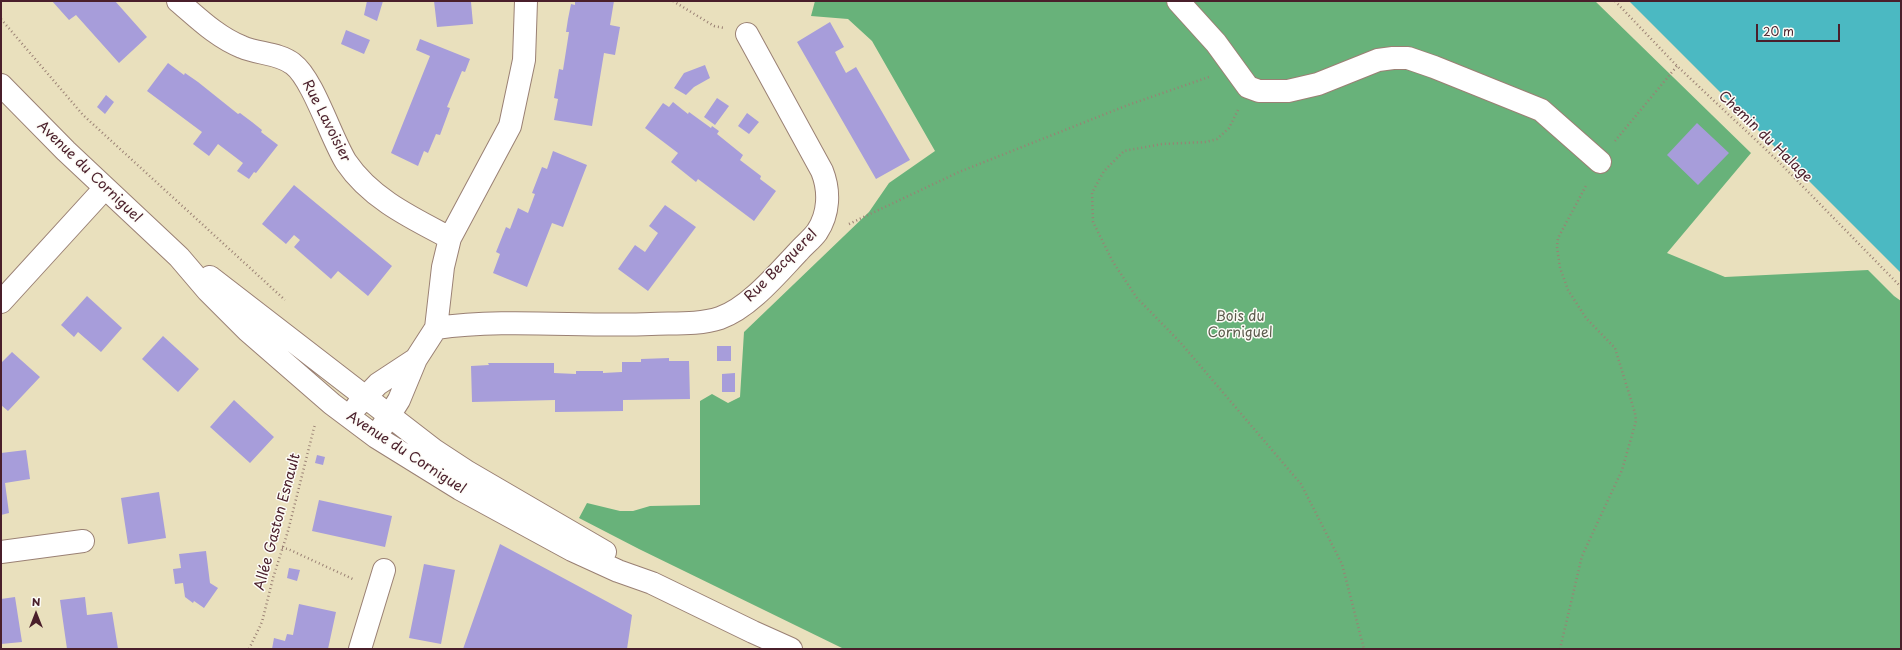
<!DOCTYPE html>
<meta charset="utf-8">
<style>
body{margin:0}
#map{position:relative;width:1902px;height:650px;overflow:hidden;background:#e9e0bd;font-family:"Playpen Sans",sans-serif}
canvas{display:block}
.frame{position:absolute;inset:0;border:2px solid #4a1f2b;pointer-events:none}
.north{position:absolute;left:16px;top:594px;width:40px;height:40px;-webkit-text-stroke:3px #fdfcf7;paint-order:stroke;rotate:0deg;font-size:11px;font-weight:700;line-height:16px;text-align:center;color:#4a1f2b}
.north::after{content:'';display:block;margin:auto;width:14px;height:18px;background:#4a1f2b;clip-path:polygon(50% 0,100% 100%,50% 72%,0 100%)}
.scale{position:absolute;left:1756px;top:24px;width:84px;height:18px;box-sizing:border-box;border:2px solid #4a1f2b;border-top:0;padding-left:5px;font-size:12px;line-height:14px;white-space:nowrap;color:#4a1f2b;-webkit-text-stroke:3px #fdfcf7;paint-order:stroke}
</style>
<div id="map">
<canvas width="1902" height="650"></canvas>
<div class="frame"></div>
<div class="north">N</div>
<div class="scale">20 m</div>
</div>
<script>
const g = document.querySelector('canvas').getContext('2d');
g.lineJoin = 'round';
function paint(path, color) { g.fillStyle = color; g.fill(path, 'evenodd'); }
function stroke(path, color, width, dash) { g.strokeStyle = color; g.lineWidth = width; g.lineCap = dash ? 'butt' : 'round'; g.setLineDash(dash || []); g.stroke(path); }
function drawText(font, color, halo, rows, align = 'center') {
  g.font = font + ' "Playpen Sans",sans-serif'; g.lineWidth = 3; g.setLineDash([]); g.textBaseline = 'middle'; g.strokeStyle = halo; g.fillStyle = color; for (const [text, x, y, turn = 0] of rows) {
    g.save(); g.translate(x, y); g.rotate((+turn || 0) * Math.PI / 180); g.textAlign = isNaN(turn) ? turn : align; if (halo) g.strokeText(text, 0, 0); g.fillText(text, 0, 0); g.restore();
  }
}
const forest = new Path2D(`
 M 815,1 L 1595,1 L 1751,153 L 1667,253 L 1725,277 L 1868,270 L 1894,296 L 1901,301 L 1901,649 L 844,649 L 639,549 L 579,518 L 587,503 L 620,511 L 633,511 L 650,506 L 700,505 L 700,401 L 712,394 L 728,403 L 740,397 L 744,332 L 869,212 L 889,183 L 935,151 L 872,41 L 848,19 L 811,16 Z`);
const water = new Path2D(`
 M 1629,1 L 1901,1 L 1901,273 Z`);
const building = new Path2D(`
 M 52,1 L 115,1 L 147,37 L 119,63 L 76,15 L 69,20 Z
 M 367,1 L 383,1 L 377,21 L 364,15 Z
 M 434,1 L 474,1 L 471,2 L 473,24 L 437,27 Z
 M 575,1 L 614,1 L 610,25 L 620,27 L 615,55 L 604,53 L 592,126 L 554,120 L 558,99 L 554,98 L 559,69 L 563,70 L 569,32 L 566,32 L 568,19 L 571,4 L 575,5 Z
 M 830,22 L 844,47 L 835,52 L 840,62 L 846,73 L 856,67 L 910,160 L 876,179 L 797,42 Z
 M 346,30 L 370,40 L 364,54 L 341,44 Z
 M 420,39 L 470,59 L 465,72 L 462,71 L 447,107 L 450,108 L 440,135 L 436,134 L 428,153 L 424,151 L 418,166 L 391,153 L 430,56 L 416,50 Z
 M 168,63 L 184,75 L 185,73 L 198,82 L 238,114 L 240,113 L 252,122 L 262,130 L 261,132 L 278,145 L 256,173 L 254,172 L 249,179 L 237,171 L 243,163 L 218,144 L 209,156 L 193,144 L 202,132 L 147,91 Z
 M 705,65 L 710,78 L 694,87 L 686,95 L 674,88 L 684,73 Z
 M 106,95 L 114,102 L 105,114 L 97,107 Z
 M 717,98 L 729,106 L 715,125 L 704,117 Z
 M 673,102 L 688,114 L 689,112 L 711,128 L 712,126 L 719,131 L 717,134 L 743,155 L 740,160 L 761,176 L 760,179 L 776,191 L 754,221 L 698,179 L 696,182 L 671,162 L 678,153 L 645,128 L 663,103 L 669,107 Z
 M 747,113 L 759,122 L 749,134 L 738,126 Z
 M 1697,123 L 1729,153 L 1698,185 L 1667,155 Z
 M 553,151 L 587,165 L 563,227 L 552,223 L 527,287 L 493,273 L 500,254 L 496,252 L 506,227 L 510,229 L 518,208 L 528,213 L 535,194 L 532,193 L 542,167 L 547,169 Z
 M 294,185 L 392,266 L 368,296 L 338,271 L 331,279 L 294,247 L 300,240 L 294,235 L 286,244 L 262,224 Z
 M 665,205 L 696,227 L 648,291 L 618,269 L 635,245 L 645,252 L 658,233 L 649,226 Z
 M 87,296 L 122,328 L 101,352 L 78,332 L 74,337 L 61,325 Z
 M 163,336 L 199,369 L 178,392 L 142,359 Z
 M 717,346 L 731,346 L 731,361 L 717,361 Z
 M 12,352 L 40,377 L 8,411 L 1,405 L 1,363 Z
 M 669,358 L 669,361 L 689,361 L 690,399 L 623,400 L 623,411 L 555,412 L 555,400 L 472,402 L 471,366 L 489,365 L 488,363 L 554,363 L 554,373 L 576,374 L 576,371 L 603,371 L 603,373 L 622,372 L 622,362 L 641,362 L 641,359 Z
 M 735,373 L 735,392 L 722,392 L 722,374 Z
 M 234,400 L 274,437 L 250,463 L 210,427 Z
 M 26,450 L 30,479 L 5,483 L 9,513 L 1,515 L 1,453 Z
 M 317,455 L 325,457 L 323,465 L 315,463 Z
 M 159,492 L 166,538 L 128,544 L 121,498 Z
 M 319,500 L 392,516 L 385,547 L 312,531 Z
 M 500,544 L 632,615 L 627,649 L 463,649 Z
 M 206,551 L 210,583 L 218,588 L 204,608 L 194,601 L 193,603 L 185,597 L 183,583 L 175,584 L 173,569 L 181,568 L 179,554 Z
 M 424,564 L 455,570 L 441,644 L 409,638 Z
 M 289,568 L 300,570 L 297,581 L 287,578 Z
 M 15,597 L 22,642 L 1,644 L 1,599 Z
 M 85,597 L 87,615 L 112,612 L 118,649 L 67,649 L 60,600 Z
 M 299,604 L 336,612 L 328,649 L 272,649 L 274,638 L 285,641 L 287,634 L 293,635 Z`);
const path = new Path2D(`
 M 673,1 L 714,26 L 724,28
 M 1615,1 L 1677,66 L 1777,160 L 1901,287
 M 1,19 L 83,115 L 285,300
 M 1238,110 L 1229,128 L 1217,139 L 1206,142 L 1162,144 L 1124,151 L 1104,171 L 1092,193 L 1093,222 L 1113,262 L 1137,298 L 1180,342 L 1301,484 L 1342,564 L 1364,649
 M 1615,141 L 1677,66
 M 849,224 L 959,172 L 1128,105 L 1209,77
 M 282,548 L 288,549 L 355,580
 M 249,649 L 262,622 L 273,578 L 288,531 L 315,424
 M 1560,649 L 1582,556 L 1622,470 L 1636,421 L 1635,413 L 1615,348 L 1586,318 L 1568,290 L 1560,268 L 1557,247 L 1558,238 L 1587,184`);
const minor = new Path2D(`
 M 178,1 C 198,18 217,37 242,47 C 258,54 279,53 293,64 C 313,79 331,138 346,162 C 371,199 412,218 450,238
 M 1178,1 L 1216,43 L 1248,87 L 1259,91 L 1288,91 L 1318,84 L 1378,60 L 1393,58 L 1408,58 L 1434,67 L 1541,110 L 1600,162
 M 1,85 L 66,151 L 179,257 L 208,291 L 248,331 L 332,404 L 376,437 L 460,489 L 572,550 L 618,571 L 652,583 L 753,632 L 791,649
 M 210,277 L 434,450 L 466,471 L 605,552
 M 1,302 L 105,188
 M 436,328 C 507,318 579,327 651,324 C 673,323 699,325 720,318 C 749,308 778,273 798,252 C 804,245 812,239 817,232 C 829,214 830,191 822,171 L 747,34
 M 357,406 L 378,384 L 416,359
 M 382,427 L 399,400 L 416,359 L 436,328 L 443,267 L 450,238 L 510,126 L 524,60 L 526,1
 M 1,552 L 83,541
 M 360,649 L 384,570`);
const streetNames = [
 ["Rue Lavoisier",326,121,63],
 ["Chemin du Halage",1765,137,44],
 ["Avenue du Corniguel",89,172,44],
 ["Rue Becquerel",781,266,-45],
 ["Avenue du Corniguel",406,453,33],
 ["Allée Gaston Esnault",278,522,-75]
];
const parkNames = [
 ["Bois du",1240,317],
 ["Corniguel",1240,333]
];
paint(forest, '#68b27a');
paint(water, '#4bb9c2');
paint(building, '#a79dda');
stroke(minor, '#9a8074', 24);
stroke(path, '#9a8074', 2.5, [1, 3]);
stroke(minor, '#fff', 22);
drawText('14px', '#4a1f2b', '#fdfcf7', streetNames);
drawText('14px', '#5d5d4e', '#fdfcf7', parkNames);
</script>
